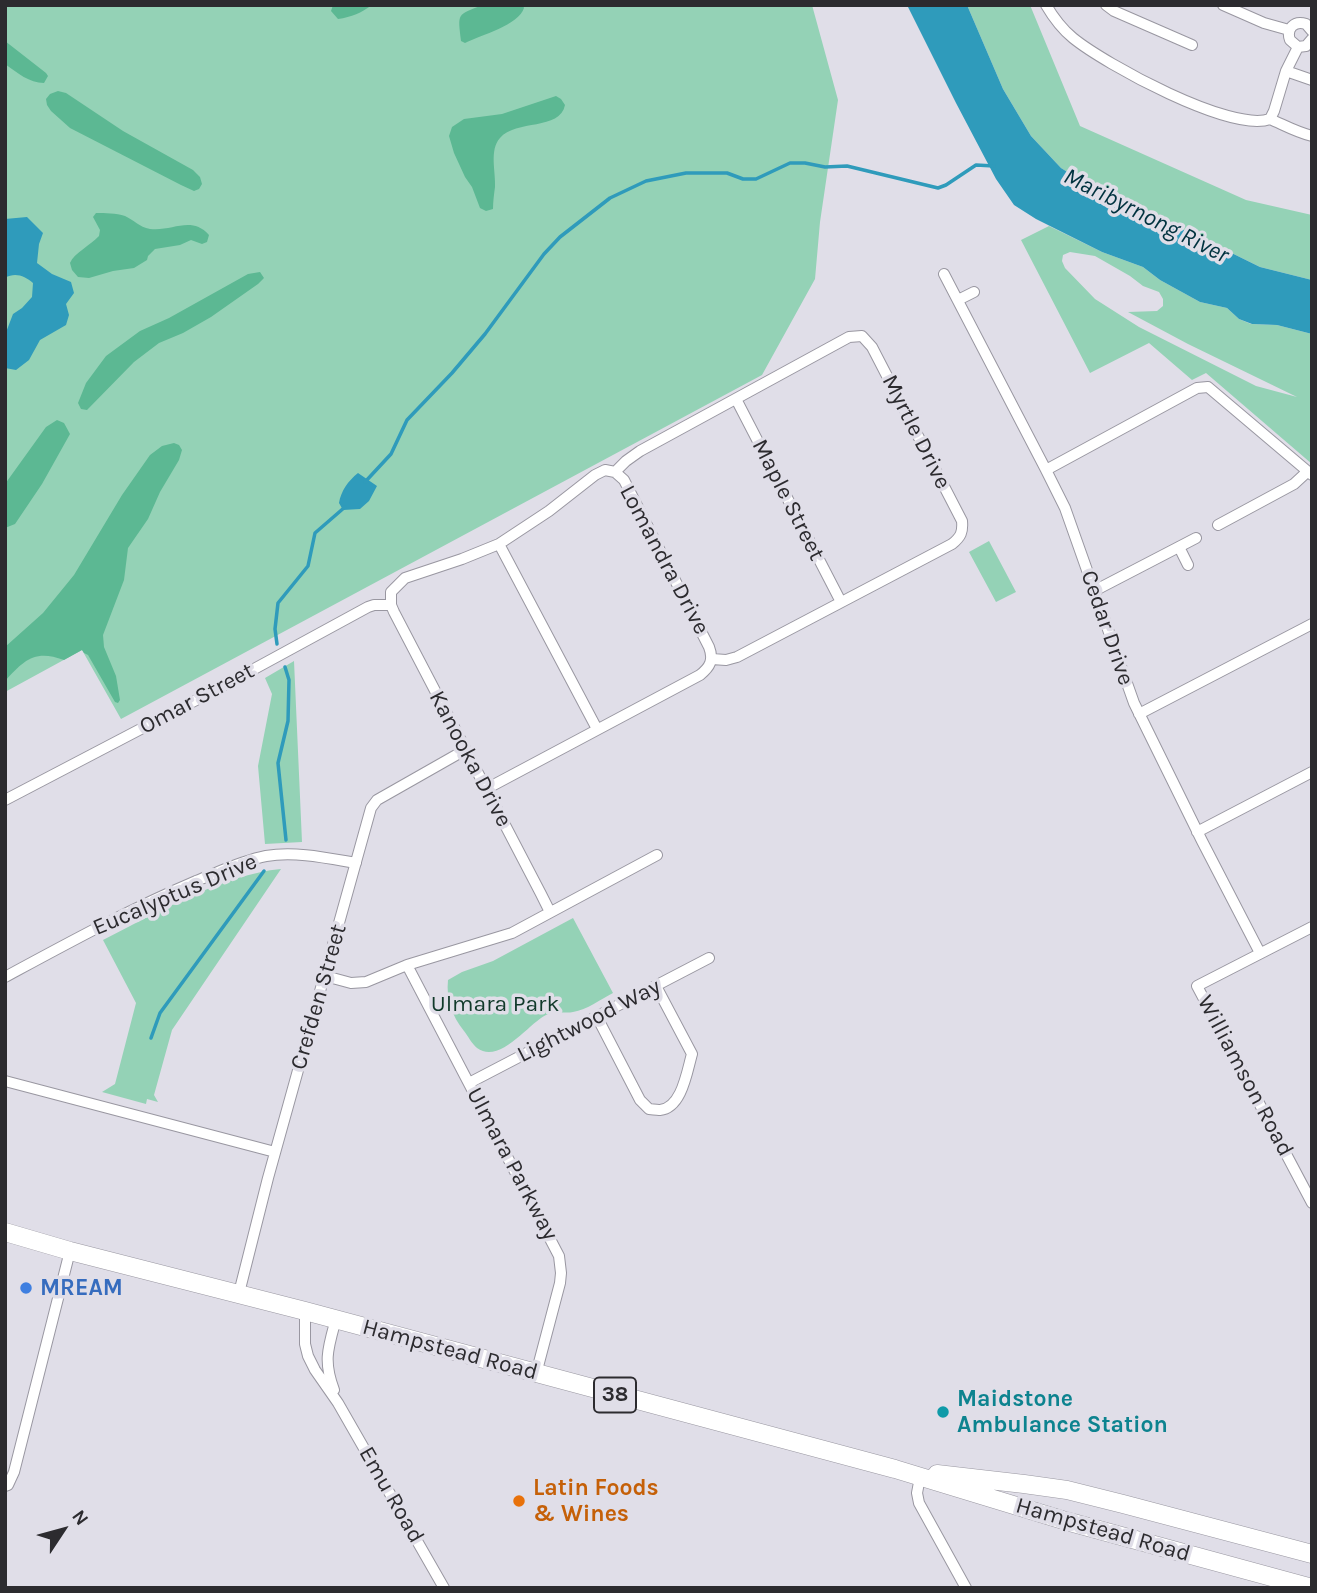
<!DOCTYPE html>
<style>
body{margin:0}
#map{position:relative;width:1317px;height:1593px;overflow:hidden;background:#e0dee8;font-family:Karla,sans-serif}
canvas{display:block}
.frame{position:absolute;inset:0;border:7px solid #2c2b2f;pointer-events:none}
.north{position:absolute;left:28px;top:1495px;width:70px;height:70px;-webkit-text-stroke:5px #e0dee8;paint-order:stroke;rotate:54deg;font-size:19px;font-weight:700;line-height:28px;text-align:center;color:#2c2b2f}
.north::after{content:'';display:block;margin:auto;width:24px;height:32px;background:#2c2b2f;clip-path:polygon(50% 0,100% 100%,50% 72%,0 100%)}
</style>
<div id="map">
<canvas width="1317" height="1593"></canvas>
<div class="frame"></div>
<div class="north">N</div>
</div>
<script>
const g = document.querySelector('canvas').getContext('2d');
g.lineJoin = 'round';
function paint(path, color) { g.fillStyle = color; g.fill(path, 'evenodd'); }
function stroke(path, color, width, dash) { g.strokeStyle = color; g.lineWidth = width; g.lineCap = dash ? 'butt' : 'round'; g.setLineDash(dash || []); g.stroke(path); }
function drawText(font, color, halo, rows, align = 'center') {
  g.font = font + ' Karla,sans-serif'; g.lineWidth = 7; g.setLineDash([]); g.textBaseline = 'middle'; g.strokeStyle = halo; g.fillStyle = color; for (const [text, x, y, turn = 0] of rows) {
    g.save(); g.translate(x, y); g.rotate((+turn || 0) * Math.PI / 180); g.textAlign = isNaN(turn) ? turn : align; if (halo) g.strokeText(text, 0, 0); g.fillText(text, 0, 0); g.restore();
  }
}
const green = new Path2D(`
 M 5,5 L 812,5 L 838,100 L 820,222 L 815,279 L 762,375 L 121,719 L 82,650 L 5,692 Z
 M 967,5 L 1030,5 L 1080,126 L 1246,200 L 1312,215 L 1312,280 L 1260,267 L 1197,236 L 1125,204 L 1085,183 L 1061,168 L 1031,136 L 1003,89 Z
 M 1049,226 L 1102,252 L 1143,267 L 1160,280 L 1200,302 L 1227,308 L 1239,319 L 1251,324 L 1277,325 L 1312,334 L 1312,464 L 1206,373 L 1192,380 L 1149,343 L 1090,373 L 1021,240 ZM 1070,252 L 1095,256 L 1130,276 L 1143,286 L 1159,292 L 1163,299 L 1163,306 L 1157,311 L 1128,312 L 1188,344 L 1297,397 L 1256,386 L 1139,327 L 1095,299 L 1065,268 L 1062,261 L 1063,255 Z
 M 989,541 L 1016,592 L 996,602 L 969,552 Z
 M 294,661 L 302,842 L 265,844 L 258,766 L 272,694 L 265,678 Z
 M 281,869 L 172,1030 L 154,1095 L 158,1102 L 147,1099 L 146,1104 L 102,1092 L 115,1084 L 136,1003 L 103,940 C 154,914 224,874 281,869 Z
 M 573,918 L 613,993 C 601,999 587,1010 573,1012 C 565,1014 555,1010 546,1015 C 529,1023 500,1065 477,1048 C 472,1044 468,1036 464,1031 C 452,1016 446,999 448,980 L 462,972 L 493,961 Z`);
const forest = new Path2D(`
 M 333,5 L 372,5 C 361,13 352,17 338,19 L 331,11 Z
 M 483,5 L 523,5 L 524,8 C 519,25 481,35 465,43 L 461,41 C 458,13 456,15 483,5 Z
 M 5,41 L 46,73 L 48,76 L 44,83 C 29,83 18,73 5,64 Z
 M 58,91 L 66,93 L 123,131 L 193,170 L 200,177 L 202,184 L 199,189 L 194,191 L 181,185 L 70,128 L 51,111 L 47,105 L 46,99 L 50,94 Z
 M 556,96 L 561,99 L 565,105 C 560,131 516,119 500,138 C 489,150 496,172 495,187 C 494,194 493,202 493,209 L 486,211 L 480,208 L 472,187 L 465,177 L 454,153 L 449,136 L 452,127 L 464,119 L 502,114 Z
 M 96,213 C 105,213 116,213 125,216 C 134,220 139,227 150,229 C 172,232 191,215 209,235 L 207,242 L 202,244 L 191,240 L 180,245 L 155,249 L 148,256 L 147,260 L 134,268 L 113,271 L 89,278 L 78,277 L 72,270 L 70,263 C 74,253 91,245 99,236 L 100,230 L 93,217 Z
 M 260,272 L 264,278 L 258,284 L 211,317 L 183,333 L 159,343 L 134,362 L 87,410 L 81,409 L 78,403 L 86,383 L 106,356 L 140,331 L 169,318 L 248,274 Z
 M 57,420 L 64,423 L 70,434 L 42,484 L 15,524 L 5,528 L 5,484 L 46,427 Z
 M 174,443 L 179,445 L 182,450 L 179,460 L 160,492 L 148,519 L 128,548 L 124,580 L 103,635 L 104,647 L 116,676 L 120,700 L 118,703 L 115,702 L 88,655 L 84,653 L 82,650 L 64,660 C 35,649 24,660 5,681 L 5,647 L 43,613 L 74,575 L 122,495 L 150,455 L 162,446 Z`);
const water = new Path2D(`
 M 907,5 L 967,5 L 1003,89 L 1031,136 L 1061,168 L 1085,183 L 1125,204 L 1197,236 L 1260,267 L 1312,280 L 1312,334 L 1277,325 L 1252,324 L 1239,319 L 1227,308 L 1200,302 L 1160,280 L 1143,267 L 1102,252 L 1036,219 L 1014,205 L 996,179 L 956,103 Z
 M 27,217 L 43,233 L 39,244 L 37,263 L 52,274 L 71,282 L 74,293 L 66,304 L 69,315 L 66,325 L 40,340 L 29,360 L 16,370 L 5,368 L 5,335 L 13,314 L 22,308 L 32,297 L 33,283 C 25,276 15,272 5,278 L 5,219 Z
 M 358,473 L 377,486 L 369,501 L 360,509 L 343,510 L 339,503 C 341,491 348,481 358,473 Z`);
const stream = new Path2D(`
 M 365,482 L 391,454 L 407,420 L 452,373 L 485,334 L 544,254 L 560,237 L 610,198 L 646,181 L 686,173 L 727,173 L 743,179 L 756,179 L 790,163 L 805,163 L 825,167 L 847,166 L 938,188 L 946,185 L 976,165 L 994,166
 M 277,644 L 275,629 L 278,603 L 308,566 L 315,533 L 345,507
 M 285,667 L 289,680 L 288,721 L 278,763 L 286,840
 M 151,1038 L 160,1013 L 264,871`);
const street = new Path2D(`
 M 1046,5 C 1053,17 1062,29 1073,38 C 1105,64 1231,133 1270,119
 M 1106,5 L 1114,11 L 1192,45
 M 1223,5 L 1264,23 L 1289,30
 M 1312,31 L 1306,24 C 1294,20 1286,29 1290,40 L 1298,47 L 1306,46 L 1312,39
 M 1286,71 L 1312,80
 M 1270,119 L 1274,111 L 1286,71 L 1298,47
 M 1270,119 C 1284,125 1296,132 1312,136
 M 944,274 L 1046,470 L 1065,508 L 1134,703 L 1202,841 L 1260,953
 M 958,300 L 974,292
 M 736,399 L 841,602
 M 1046,470 L 1197,388 L 1208,387 L 1312,475
 M 615,472 L 626,461 L 640,451 L 849,337 L 862,336 L 872,347 L 962,521 C 963,532 961,537 952,544 L 737,657 L 726,660 L 712,659
 M 1218,525 L 1294,484 L 1307,472
 M 499,544 L 597,729
 M 1179,547 L 1188,565
 M 1094,591 L 1196,538
 M 1139,714 L 1312,624
 M 486,789 L 700,675 C 710,667 714,660 709,647 L 624,480 L 615,472 L 605,470 L 595,475 L 549,511 L 499,544 L 462,559 L 405,578 L 391,592 L 391,605 L 394,612 L 541,894 L 550,912
 M 5,800 L 221,687 L 368,607 L 374,605 L 391,605
 M 1197,832 L 1312,772
 M 1312,927 L 1197,986 L 1312,1203
 M 407,965 L 559,1256 L 561,1273 L 560,1283 L 536,1374
 M 325,976 L 351,983 L 366,982 L 407,965 L 512,933 L 657,855
 M 5,977 C 68,943 130,909 196,881 C 219,872 241,861 266,856 C 295,851 327,858 356,863
 M 597,1017 L 640,1100 L 649,1109 C 649,1109 659,1110 660,1110 C 682,1108 687,1071 692,1054 L 656,986
 M 5,1081 L 275,1152
 M 469,1083 L 709,958
 M 239,1293 L 268,1178 L 371,808 L 377,800 L 465,750
 M 305,1311 L 305,1344 L 308,1356 L 315,1370 L 338,1403 L 444,1588
 M 334,1390 C 323,1361 328,1348 336,1319
 M 920,1477 L 917,1493 L 919,1503 L 966,1588
 M 5,1486 L 8,1485 L 14,1472 L 70,1251`);
const primary = new Path2D(`
 M 5,1232 L 70,1251 L 305,1311 L 895,1469 L 1066,1521 L 1312,1588
 M 937,1474 L 1024,1484 L 1067,1490 L 1123,1504 L 1312,1554`);
const markers = [
 [26,1288,7,"#3f7fe0"],
 [943,1412,7,"#0f9aa8"],
 [519,1501,7,"#e8710a"]
];
const shields = [
 [615,1395,42]
];
const shieldNames = [
 ["38",615,1395]
];
const streetNames = [
 ["Myrtle Drive",916,432,63],
 ["Maple Street",788,500,63],
 ["Lomandra Drive",664,560,62],
 ["Cedar Drive",1107,628,71],
 ["Omar Street",197,699,-28],
 ["Kanooka Drive",470,759,62],
 ["Eucalyptus Drive",175,895,-23],
 ["Crefden Street",319,997,-74],
 ["Lightwood Way",589,1021,-27],
 ["Williamson Road",1245,1076,62],
 ["Ulmara Parkway",512,1164,62],
 ["Hampstead Road",450,1350,15],
 ["Emu Road",391,1495,60],
 ["Hampstead Road",1103,1530,16]
];
const parkNames = [
 ["Ulmara Park",495,1004]
];
const shopNames = [
 ["MREAM",40,1288]
];
const cultureNames = [
 ["Maidstone",957,1399],
 ["Ambulance Station",957,1425]
];
const foodNames = [
 ["Latin Foods",533,1488],
 ["& Wines",533,1514]
];
const waterNames = [
 ["Maribyrnong River",1146,216,27]
];
paint(green, '#94d2b6');
paint(forest, '#5cb893');
paint(water, '#2f9bbb');
stroke(stream, '#2f9bbb', 3.5);
stroke(street, '#9997a1', 12);
stroke(primary, '#9997a1', 19);
stroke(street, '#fff', 10);
stroke(primary, '#fff', 18);
for (const [x, y, r, color] of markers) { const dot = new Path2D(); dot.arc(x, y, r, 0, 2 * Math.PI); g.fillStyle = color; g.fill(dot); stroke(dot, '#e0dee8', 2.5); }
for (const [x, y, w] of shields) { const box = new Path2D(); box.roundRect(x - w / 2, y - 17.5, w, 35, 5); g.fillStyle = '#e0dee8'; g.fill(box); stroke(box, '#2c2b2f', 2); }
drawText('bold 21px', '#2c2b2f', null, shieldNames);
drawText('23px', '#2c2b2f', '#e0dee8', streetNames);
drawText('23px', '#10392a', '#e0dee8', parkNames);
drawText('bold 23px', '#366cbe', '#e0dee8', shopNames, 'left');
drawText('bold 23px', '#0d838f', '#e0dee8', cultureNames, 'left');
drawText('bold 23px', '#c56008', '#e0dee8', foodNames, 'left');
drawText('italic 24px', '#00323f', '#e0dee8', waterNames);
</script>
